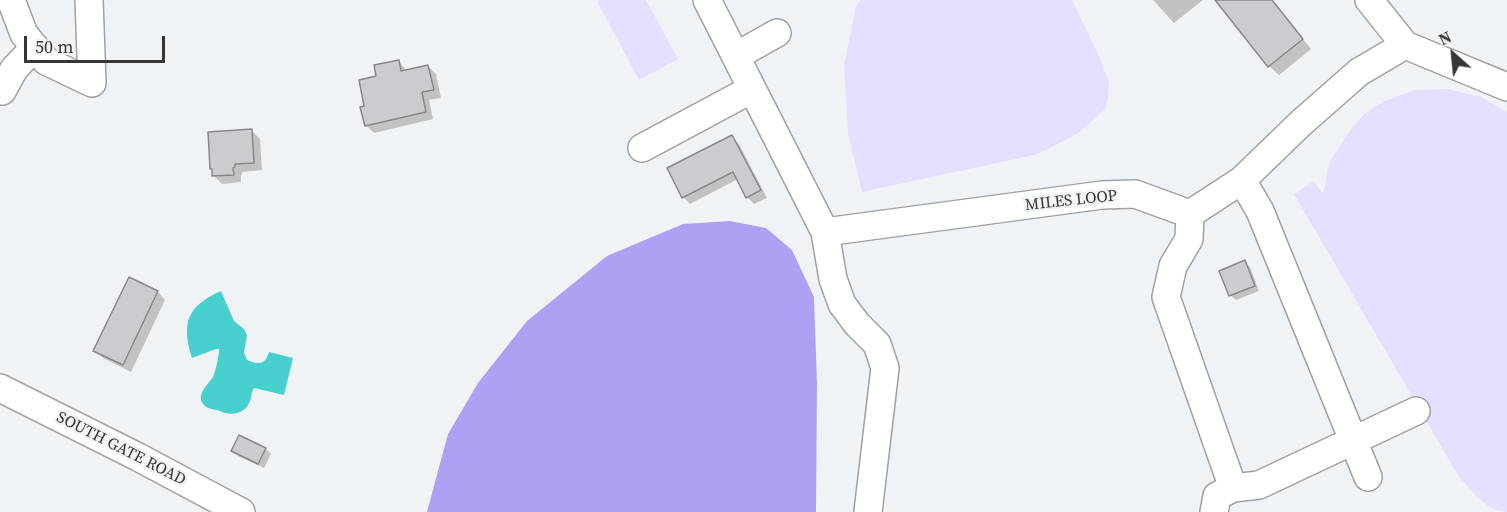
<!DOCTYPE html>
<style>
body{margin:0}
#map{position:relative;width:1507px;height:512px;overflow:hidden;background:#f0f3f5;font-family:"Source Serif 4",serif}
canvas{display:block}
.north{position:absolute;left:1423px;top:24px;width:60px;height:60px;-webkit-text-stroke:4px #f0f3f5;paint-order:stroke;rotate:333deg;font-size:16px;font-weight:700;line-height:24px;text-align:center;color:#353637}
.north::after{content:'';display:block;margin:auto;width:21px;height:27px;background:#353637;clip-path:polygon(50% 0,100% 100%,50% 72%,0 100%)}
.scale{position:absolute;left:24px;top:36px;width:141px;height:27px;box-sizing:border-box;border:3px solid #353637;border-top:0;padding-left:8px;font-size:18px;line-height:21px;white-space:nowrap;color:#353637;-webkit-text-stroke:4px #f0f3f5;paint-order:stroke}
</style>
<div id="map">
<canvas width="1507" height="512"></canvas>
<div class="north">N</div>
<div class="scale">50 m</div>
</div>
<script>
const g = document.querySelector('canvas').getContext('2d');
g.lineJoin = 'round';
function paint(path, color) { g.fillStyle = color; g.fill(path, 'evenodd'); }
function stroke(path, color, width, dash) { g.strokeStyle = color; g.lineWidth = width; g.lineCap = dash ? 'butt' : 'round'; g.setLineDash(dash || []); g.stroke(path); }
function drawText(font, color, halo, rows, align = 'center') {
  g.font = font + ' "Source Serif 4",serif'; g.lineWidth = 5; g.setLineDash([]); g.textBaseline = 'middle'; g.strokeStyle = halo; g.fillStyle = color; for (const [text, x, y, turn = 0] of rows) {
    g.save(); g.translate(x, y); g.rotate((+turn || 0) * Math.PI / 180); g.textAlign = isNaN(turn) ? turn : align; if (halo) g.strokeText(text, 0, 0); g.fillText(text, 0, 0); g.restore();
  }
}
const green = new Path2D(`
 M 600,0 L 646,0 L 678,59 L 639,80 L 597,1 Z
 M 860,0 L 1072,0 L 1099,56 L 1109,83 L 1108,99 L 1105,109 L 1080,132 L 1050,148 L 1034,155 L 862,192 L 848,133 L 844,66 L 856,7 Z
 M 1447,89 L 1481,97 L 1507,112 L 1507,512 C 1487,512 1471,490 1459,477 L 1294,194 L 1314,181 L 1323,194 L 1329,163 L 1348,133 L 1364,114 L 1384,101 L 1416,90 Z`);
const forest = new Path2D(`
 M 730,221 L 766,228 L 792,250 L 814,297 L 817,384 L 816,512 L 427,512 L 448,434 L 478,383 L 527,321 L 607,256 L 683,224 Z`);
const water = new Path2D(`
 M 221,291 L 234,321 L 244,329 L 247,335 L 244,353 L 247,360 C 259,365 265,365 269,352 L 293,358 L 284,395 L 254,388 C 251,393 252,396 250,401 C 246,413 233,416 222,412 C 217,409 209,410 205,406 C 194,395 208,385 213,377 C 216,369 219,357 219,349 L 216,349 L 192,358 C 181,323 187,306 221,291 Z`);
const shadow = new Path2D(`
 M 1153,0 L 1203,0 L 1174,23 Z
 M 1217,0 L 1271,0 L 1311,49 L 1279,75 L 1269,66 Z
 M 399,62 L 407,71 L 428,66 L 436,74 L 441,98 L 429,100 L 433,119 L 374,133 L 366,125 L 366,107 L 378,77 Z
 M 252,131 L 260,139 L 262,170 L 242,172 L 242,175 L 241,175 L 241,182 L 222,184 L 214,176 L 213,171 L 212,169 Z
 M 732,137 L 739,144 L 767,198 L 754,204 L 747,197 L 738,179 L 690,204 L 683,197 Z
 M 1244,262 L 1250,267 L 1259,291 L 1236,300 L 1230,295 Z
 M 129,279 L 158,292 L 165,300 L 131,372 L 103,358 L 95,350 Z
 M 240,437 L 266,449 L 271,454 L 264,468 L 238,456 L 233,450 Z`);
const building = new Path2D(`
 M 1215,0 L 1272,0 L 1303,39 L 1268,67 Z
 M 399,60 L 401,71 L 428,65 L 434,90 L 422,92 L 426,112 L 365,126 L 360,107 L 364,106 L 359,80 L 376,76 L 374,65 Z
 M 252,129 L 254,163 L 235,164 L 235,167 L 233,168 L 234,175 L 212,176 L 212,169 L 210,169 L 208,132 Z
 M 732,135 L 761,190 L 746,198 L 733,172 L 682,198 L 667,168 Z
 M 1245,260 L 1255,286 L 1229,296 L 1219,271 Z
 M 129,277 L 158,291 L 123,365 L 93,351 Z
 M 239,435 L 266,448 L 258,464 L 231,451 Z`);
const minor = new Path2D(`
 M 11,0 L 24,34 L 46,61 L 92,83 L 89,0
 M 707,0 L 825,232 L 833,279 L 842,304 L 857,324 L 877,344 L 885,368 L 868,512
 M 1369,0 L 1405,45
 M 736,56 L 777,33
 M 2,91 L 14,69 L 35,47
 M 642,148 L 752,89
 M 1242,180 L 1260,211 L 1368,477
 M 1190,214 L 1189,239 L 1173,266 L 1166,297 L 1233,488
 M 825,232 L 1102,195 L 1135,194 L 1190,214 L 1242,180 L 1301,123 L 1359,72 L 1405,45 L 1507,87
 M 0,388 L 138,457 L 241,512
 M 1214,512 L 1217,496 L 1233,488 L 1259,485 L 1416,411`);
const streetNames = [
 ["MILES LOOP",1071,201,-6],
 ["SOUTH GATE ROAD",121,449,27]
];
paint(green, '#e3e0fe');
paint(forest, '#aca1f2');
paint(water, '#47d0ce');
paint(shadow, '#0003');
paint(building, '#cbcccf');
stroke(building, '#88898c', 1.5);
stroke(minor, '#9fa1a3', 30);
stroke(minor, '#fff', 27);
drawText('16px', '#353637', '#f0f3f5', streetNames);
</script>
